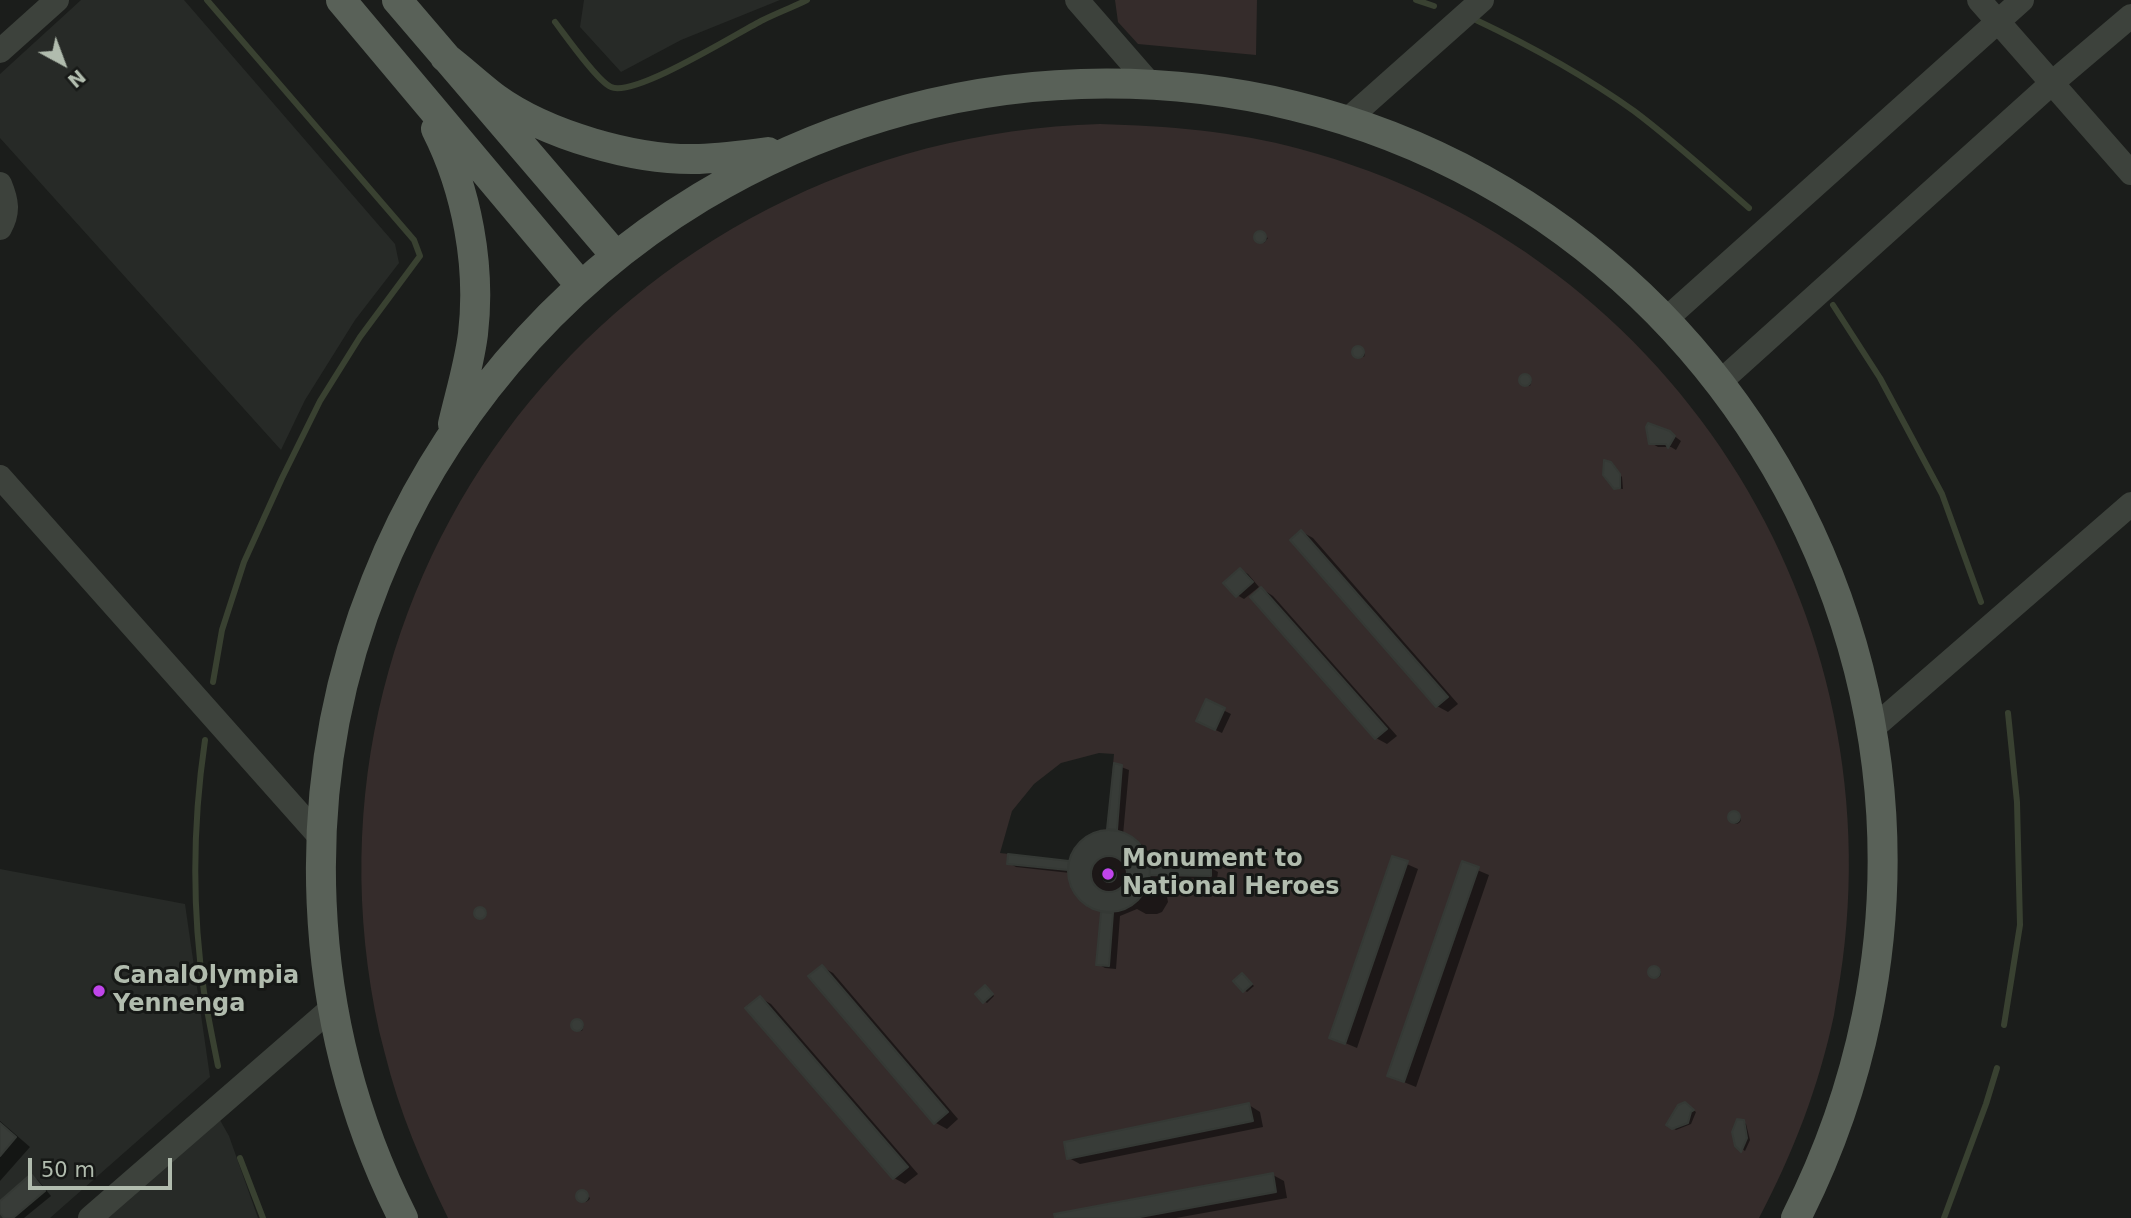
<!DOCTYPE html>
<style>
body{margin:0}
#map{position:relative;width:2131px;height:1218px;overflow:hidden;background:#1b1d1b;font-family:"DejaVu Sans",sans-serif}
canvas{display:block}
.north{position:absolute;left:28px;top:28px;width:70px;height:70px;-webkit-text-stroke:5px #161816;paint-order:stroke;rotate:139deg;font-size:19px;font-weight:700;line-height:28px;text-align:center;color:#b1bcae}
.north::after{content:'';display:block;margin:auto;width:24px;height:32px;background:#b1bcae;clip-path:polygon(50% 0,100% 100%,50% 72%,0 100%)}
.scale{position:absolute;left:28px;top:1158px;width:144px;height:32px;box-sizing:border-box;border:4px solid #b1bcae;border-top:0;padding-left:9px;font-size:21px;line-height:24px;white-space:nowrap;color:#b1bcae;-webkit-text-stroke:5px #161816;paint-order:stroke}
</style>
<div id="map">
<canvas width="2131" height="1218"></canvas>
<div class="north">N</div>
<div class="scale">50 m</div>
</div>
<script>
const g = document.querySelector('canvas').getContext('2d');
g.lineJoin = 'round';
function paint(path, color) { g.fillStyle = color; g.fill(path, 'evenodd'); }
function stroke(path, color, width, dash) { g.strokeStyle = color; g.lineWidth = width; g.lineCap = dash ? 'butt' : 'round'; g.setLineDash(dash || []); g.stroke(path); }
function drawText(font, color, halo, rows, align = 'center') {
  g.font = font + ' "DejaVu Sans",sans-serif'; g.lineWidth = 6; g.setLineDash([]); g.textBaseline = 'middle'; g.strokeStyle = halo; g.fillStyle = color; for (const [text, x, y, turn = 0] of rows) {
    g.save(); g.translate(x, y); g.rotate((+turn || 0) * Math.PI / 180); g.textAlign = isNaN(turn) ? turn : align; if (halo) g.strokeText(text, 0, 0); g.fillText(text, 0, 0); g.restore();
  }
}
const built = new Path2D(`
 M 81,0 L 184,0 L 395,244 L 399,263 L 355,320 L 305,400 L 281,450 L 0,138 L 0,74 Z
 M 584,0 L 780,0 L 681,40 L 621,72 L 580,27 Z
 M 0,869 L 185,904 L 210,1077 L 50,1218 L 0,1218 Z
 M 216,1113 L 229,1136 L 258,1218 L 99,1218 Z`);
const green = new Path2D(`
 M 1115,0 L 1257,0 L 1256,55 L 1138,44 L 1118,22 Z
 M 1100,124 C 1168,126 1234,131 1300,149 C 1680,251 1913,630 1834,1015 C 1819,1086 1793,1154 1759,1218 L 448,1218 C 422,1165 399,1111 385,1054 C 266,581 619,138 1100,124 ZM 1099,753 L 1114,754 L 1107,829 C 1087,832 1077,843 1069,861 L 1000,853 L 1012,811 L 1034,784 L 1061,763 Z`);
const shadow = new Path2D(`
 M 1259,233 L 1268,238 L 1264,243 L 1257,238 Z
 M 1358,348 L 1365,354 L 1364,357 L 1354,351 Z
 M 1525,376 L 1532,380 L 1530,386 L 1522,381 Z
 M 1669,432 L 1681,441 L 1676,450 L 1671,447 L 1658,447 L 1651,443 Z
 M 1610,464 L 1622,477 L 1623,489 L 1615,488 Z
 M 1302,532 L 1313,538 L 1458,704 L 1448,712 L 1437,706 L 1292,540 Z
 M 1241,570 L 1248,574 L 1259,587 L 1244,599 L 1237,595 Z
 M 1262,589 L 1273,596 L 1397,736 L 1387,744 L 1376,738 Z
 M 1207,702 L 1231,714 L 1222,733 L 1205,725 Z
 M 1116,765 L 1129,770 L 1123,835 L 1143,845 L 1151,855 L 1155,867 L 1211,868 L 1218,872 L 1217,879 L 1157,878 L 1156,882 L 1166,891 L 1168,902 L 1162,912 L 1157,914 L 1146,914 L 1137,909 L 1120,916 L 1116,969 L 1105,968 L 1098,964 L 1102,912 L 1079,897 L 1072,885 L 1070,873 L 1016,867 L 1009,863 L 1009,856 L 1070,863 L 1077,848 L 1086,838 L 1097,832 L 1109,831 Z
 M1731 819a5 5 0 1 1 10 0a5 5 0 1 1-10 0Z
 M 1393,858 L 1418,869 L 1357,1048 L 1331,1037 Z
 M 1463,864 L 1489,875 L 1416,1087 L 1389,1076 Z
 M477.5 913a4.5 4.5 0 1 1 9 0a4.5 4.5 0 1 1-9 0Z
 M 822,967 L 833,973 L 958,1119 L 947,1129 L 936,1123 L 811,977 Z
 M1651 973a5 5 0 1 1 10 0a5 5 0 1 1-10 0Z
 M 1245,977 L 1254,986 L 1247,992 L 1244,990 Z
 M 988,989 L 994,996 L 987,1003 L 984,1001 Z
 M 760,998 L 771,1004 L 918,1174 L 905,1184 L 894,1178 L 748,1008 Z
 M 576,1021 L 584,1025 L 582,1031 L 573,1026 Z
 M 1249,1105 L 1260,1112 L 1263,1127 L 1080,1164 L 1069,1158 Z
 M 1688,1106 L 1696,1112 L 1691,1124 L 1676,1130 L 1673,1128 Z
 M 0,1121 L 30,1147 L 0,1181 Z
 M 1743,1122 L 1746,1124 L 1750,1140 L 1745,1151 L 1737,1145 Z
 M 1273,1175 L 1284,1181 L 1287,1198 L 1176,1218 L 1057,1218 Z
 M 31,1176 L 38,1180 L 51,1196 L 24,1218 L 6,1218 L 0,1211 L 0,1203 Z
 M 582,1192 L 590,1198 L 589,1200 L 586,1202 L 578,1196 Z`);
const stream = new Path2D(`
 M 207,0 L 414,240 L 420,256 L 360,337 L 320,401 L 282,478 L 244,562 L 222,630 L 213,682
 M 1416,0 L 1434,6
 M 1476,20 C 1531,46 1585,76 1634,111 C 1674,141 1711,175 1749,208
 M 555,22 C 565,35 598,82 611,87 C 634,98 737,33 763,20 C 777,13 793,7 807,0
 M 1833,305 L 1880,378 L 1942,494 L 1981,602
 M 205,740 C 193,822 192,910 204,992 C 208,1017 213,1041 218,1066
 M 2004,1025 L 2020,925 L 2017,802 L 2008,713
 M 240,1158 L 263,1218
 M 1944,1218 L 1986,1104 L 1997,1068`);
const building = new Path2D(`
 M1254 237a6 6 0 1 1 12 0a6 6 0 1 1-12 0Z
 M1352 352a6 6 0 1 1 12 0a6 6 0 1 1-12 0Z
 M1519 380a6 6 0 1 1 12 0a6 6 0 1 1-12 0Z
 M 1648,423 L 1670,431 L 1675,436 L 1668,448 L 1666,444 L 1649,444 L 1646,427 Z
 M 1604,460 L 1611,462 L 1620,474 L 1620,488 L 1614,489 L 1603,475 Z
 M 1301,530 L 1448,697 L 1436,707 L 1290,540 Z
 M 1240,568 L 1253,582 L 1236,597 L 1223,583 Z
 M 1261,587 L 1387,729 L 1375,739 L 1250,597 Z
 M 1206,699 L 1225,708 L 1215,730 L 1196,721 Z
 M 1114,763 L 1122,765 L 1117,830 L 1107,829 Z
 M1728 817a6 6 0 1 1 12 0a6 6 0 1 1-12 0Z
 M1068 871a41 41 0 1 1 82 0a41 41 0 1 1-82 0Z
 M 1008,854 L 1069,861 L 1068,870 L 1007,864 Z
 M1091 874a18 18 0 1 1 36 0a18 18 0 1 1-36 0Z
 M 1392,856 L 1408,861 L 1345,1044 L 1329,1038 Z
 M 1462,861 L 1479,867 L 1404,1082 L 1387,1076 Z
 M 1150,865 L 1211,867 L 1211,876 L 1150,875 Z
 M1102 875a7 7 0 1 1 14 0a7 7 0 1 1-14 0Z
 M474 913a6 6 0 1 1 12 0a6 6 0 1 1-12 0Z
 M 1101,912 L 1113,913 L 1109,966 L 1096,965 Z
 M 822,965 L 948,1112 L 934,1124 L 808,976 Z
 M1648 972a6 6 0 1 1 12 0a6 6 0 1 1-12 0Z
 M 1242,973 L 1252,984 L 1243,992 L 1233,981 Z
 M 985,985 L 993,994 L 983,1003 L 975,994 Z
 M 760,996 L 908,1167 L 893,1179 L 745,1008 Z
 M571 1025a6 6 0 1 1 12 0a6 6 0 1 1-12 0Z
 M 1685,1102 L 1694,1110 L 1691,1112 L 1688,1123 L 1672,1129 L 1666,1125 L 1678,1105 Z
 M 1249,1103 L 1253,1121 L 1067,1159 L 1064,1142 Z
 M 1737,1119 L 1744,1120 L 1747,1138 L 1741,1152 L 1735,1146 L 1732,1132 Z
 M 0,1123 L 16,1137 L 0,1156 Z
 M 1273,1173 L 1276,1192 L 1135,1218 L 1055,1218 L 1054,1214 Z
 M 31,1174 L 45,1191 L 13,1218 L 4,1218 L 0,1213 L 0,1201 Z
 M576 1196a6 6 0 1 1 12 0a6 6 0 1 1-12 0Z`);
const minor = new Path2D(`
 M 1077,0 L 1151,85
 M 1979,0 L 2131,173
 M 0,51 L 57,0
 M 1346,121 L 1482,0
 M 0,184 C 7,201 9,212 0,228
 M 1665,320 L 2022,0
 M 1720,382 L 2052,83 L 2131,16
 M 0,477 L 321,838
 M 1872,729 L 2131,504
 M 90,1218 L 333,1007`);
const major = new Path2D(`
 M 341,0 L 581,286
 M 397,0 L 616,256
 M 445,57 C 462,70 478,85 495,98 C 546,135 636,161 699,159 C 722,158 745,155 768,152
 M 436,129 C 467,190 481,266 473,334 C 469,365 460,394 453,424
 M 403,1218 C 304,1022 294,785 376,581 C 439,422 554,286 701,197 C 816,128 947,88 1081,84 C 1678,66 2064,688 1796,1218`);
const markers = [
 [1108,874,7,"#c045eb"],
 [99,991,7,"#c045eb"]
];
const poiNames = [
 ["Monument to",1122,860],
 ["National Heroes",1122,888],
 ["CanalOlympia",113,977],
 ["Yennenga",113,1005]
];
paint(built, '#272a27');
paint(green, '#352c2b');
paint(shadow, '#0007');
stroke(stream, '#394131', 6);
paint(building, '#383c38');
stroke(building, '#353935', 2);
stroke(minor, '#3d423c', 24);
stroke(major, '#596158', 30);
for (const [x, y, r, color] of markers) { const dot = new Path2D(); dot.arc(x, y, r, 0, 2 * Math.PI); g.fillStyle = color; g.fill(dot); stroke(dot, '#161816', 2.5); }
drawText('bold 24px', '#b1bcae', '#161816', poiNames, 'left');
</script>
